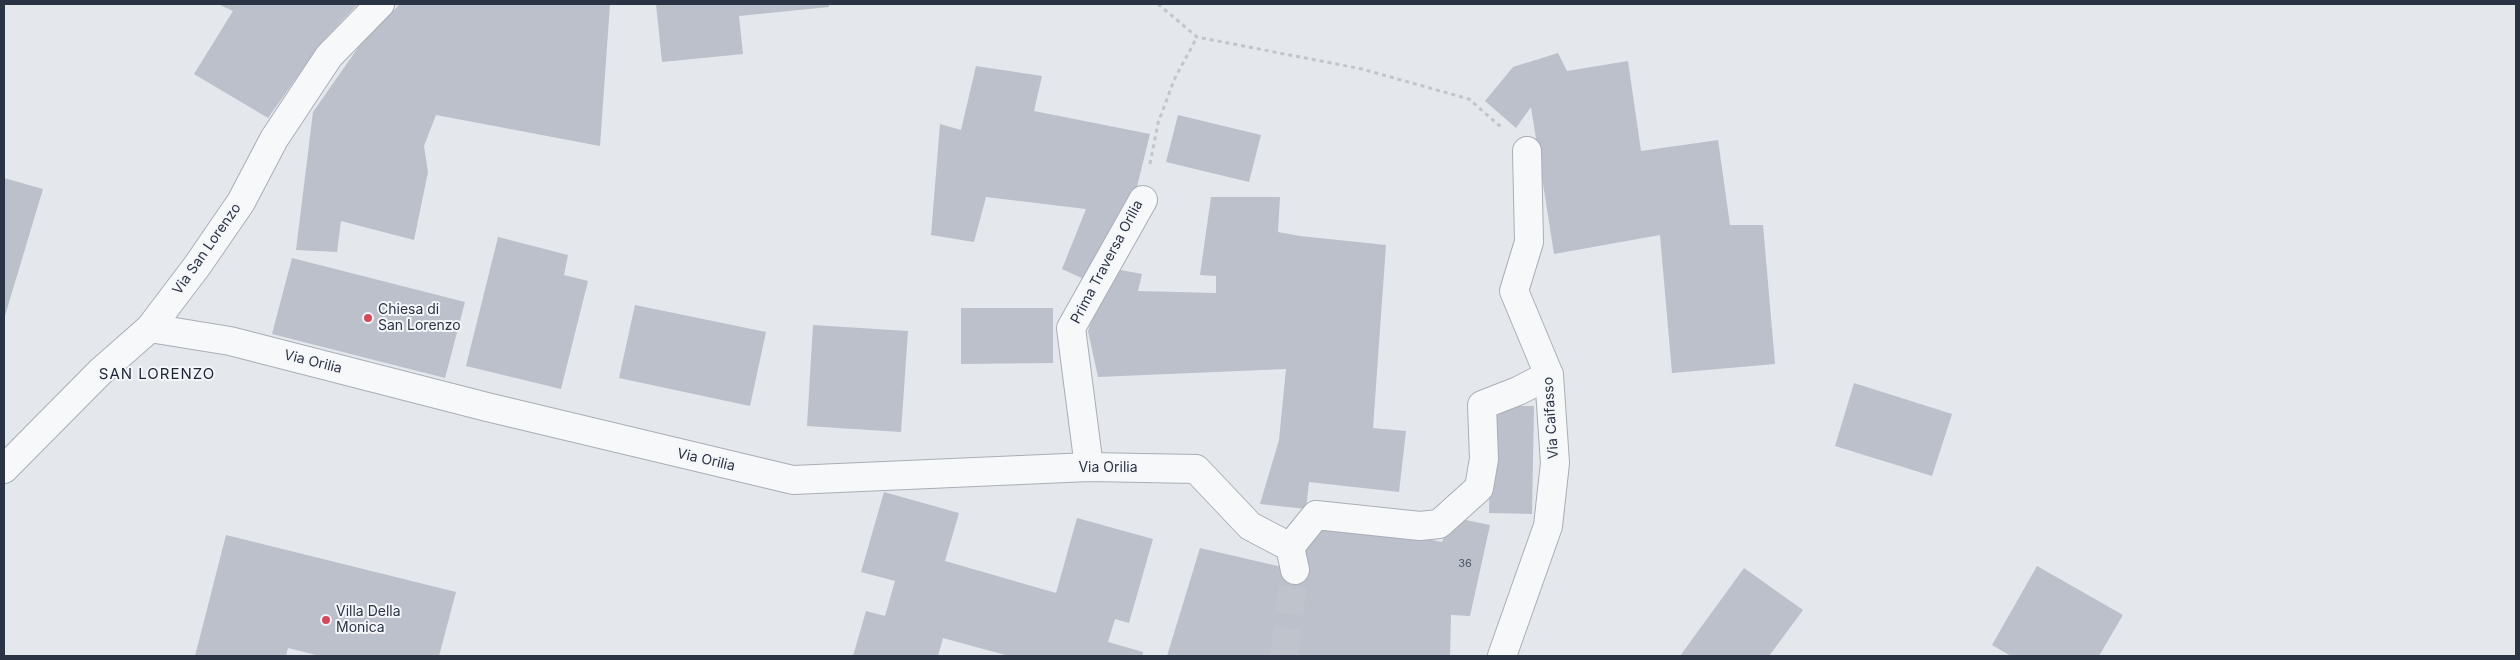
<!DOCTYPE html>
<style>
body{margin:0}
#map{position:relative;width:2520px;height:660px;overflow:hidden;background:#e4e7ec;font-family:Inter,sans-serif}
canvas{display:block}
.frame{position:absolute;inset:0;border:5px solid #2b3445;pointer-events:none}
</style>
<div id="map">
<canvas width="2520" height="660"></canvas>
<div class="frame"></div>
</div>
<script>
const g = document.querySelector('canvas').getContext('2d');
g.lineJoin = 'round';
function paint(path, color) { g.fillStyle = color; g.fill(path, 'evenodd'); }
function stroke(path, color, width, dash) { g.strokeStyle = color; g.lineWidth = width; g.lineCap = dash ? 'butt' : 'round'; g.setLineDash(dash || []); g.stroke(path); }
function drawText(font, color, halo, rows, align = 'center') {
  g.font = font + ' Inter,sans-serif'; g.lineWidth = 4; g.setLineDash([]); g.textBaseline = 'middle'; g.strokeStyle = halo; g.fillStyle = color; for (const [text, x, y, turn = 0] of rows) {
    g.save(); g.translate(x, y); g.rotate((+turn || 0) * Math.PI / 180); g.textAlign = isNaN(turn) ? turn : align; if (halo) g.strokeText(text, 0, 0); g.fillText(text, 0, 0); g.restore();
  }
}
const building = new Path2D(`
 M 218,4 L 358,4 L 322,42 L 268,118 L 194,74 L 233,11 Z
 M 400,4 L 610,4 L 600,146 L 436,115 L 424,146 L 428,172 L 414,240 L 341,221 L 337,252 L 296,250 L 313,112 L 362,42 Z
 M 656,4 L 829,4 L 829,7 L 739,16 L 743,54 L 662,62 Z
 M 1558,53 L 1567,71 L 1628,61 L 1641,151 L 1718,140 L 1730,225 L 1763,225 L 1775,364 L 1672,373 L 1660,235 L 1554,254 L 1531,107 L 1516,128 L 1485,101 L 1513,67 Z
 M 976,66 L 1042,76 L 1034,111 L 1150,134 L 1133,203 L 1086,280 L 1062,269 L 1086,209 L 986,197 L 974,242 L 931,235 L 940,124 L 961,130 Z
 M 1178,115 L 1261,135 L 1249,182 L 1166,162 Z
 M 4,178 L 43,189 L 4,319 Z
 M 1211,197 L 1280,197 L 1278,232 L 1300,236 L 1386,245 L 1373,428 L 1406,431 L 1399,492 L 1309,482 L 1306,509 L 1260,504 L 1279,440 L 1286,369 L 1098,377 L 1088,331 L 1110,268 L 1142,274 L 1138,291 L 1216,293 L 1216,276 L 1200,275 Z
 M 498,237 L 568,255 L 564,275 L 588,281 L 561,389 L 466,366 Z
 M 292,258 L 465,302 L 445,378 L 272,334 Z
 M 635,305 L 766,332 L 750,406 L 619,378 Z
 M 961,308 L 1053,308 L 1053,363 L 961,364 Z
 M 813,325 L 908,331 L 901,432 L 807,426 Z
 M 1854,383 L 1952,414 L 1932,476 L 1835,446 Z
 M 1491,406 L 1534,406 L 1532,514 L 1489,513 Z
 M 884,492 L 959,513 L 945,561 L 1056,593 L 1077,518 L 1153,539 L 1129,623 L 1115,619 L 1108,642 L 1143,652 L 1142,656 L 1009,656 L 943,638 L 938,656 L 853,656 L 866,611 L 885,616 L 895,581 L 861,572 Z
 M 1451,517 L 1490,525 L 1470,616 L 1451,615 L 1450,656 L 1167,656 L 1200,548 L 1295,570 L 1319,518 L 1442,542 Z
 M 226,535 L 456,592 L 439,656 L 320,656 L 288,648 L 286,656 L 195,656 Z
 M 2037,566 L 2123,615 L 2099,656 L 2011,656 L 1992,645 Z
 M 1744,568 L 1803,610 L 1769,656 L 1680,656 Z`);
const minorTunnel = new Path2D(`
 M 1284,656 L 1295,570`);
const path = new Path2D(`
 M 1158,4 L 1197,37 L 1362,69 L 1469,99 L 1501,127
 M 1150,164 L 1158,123 L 1174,80 L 1197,37`);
const pedestrian = new Path2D(`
 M 1290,547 L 1316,515 L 1420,526 L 1439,524 L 1479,488 L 1484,459 L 1482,405 L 1518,391 L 1549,375`);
const minor = new Path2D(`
 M 150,328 L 230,341 L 487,407 L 793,480 L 1089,467 L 1196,469 L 1250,526 L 1290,547 L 1295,570
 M 1089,467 L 1071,328 L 1143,200
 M 1502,656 L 1548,526 L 1555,463 L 1549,375 L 1514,291 L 1529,242 L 1527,151`);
const tertiary = new Path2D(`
 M 4,469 L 100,372 L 150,328 L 197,266 L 241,202 L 274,139 L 329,56 L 380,4`);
const markers = [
 [368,318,5,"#d1495b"],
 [326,620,5,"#d1495b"]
];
const numberNames = [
 ["36",1465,564]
];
const streetNames = [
 ["Via San Lorenzo",207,249,-55],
 ["Prima Traversa Orilia",1107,262,-62],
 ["Via Orilia",313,362,14],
 ["Via Caifasso",1551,418,-94],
 ["Via Orilia",706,460,13],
 ["Via Orilia",1108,468]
];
const poiNames = [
 ["Chiesa di",378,310],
 ["San Lorenzo",378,326],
 ["Villa Della",336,612],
 ["Monica",336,628]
];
const neighbourhoodNames = [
 ["SAN LORENZO",157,374]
];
paint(building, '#bbc0ca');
stroke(minorTunnel, '#bfc3cb', 28, [28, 14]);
stroke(pedestrian, '#a9aeb7', 30);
stroke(minor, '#a9aeb7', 30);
stroke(tertiary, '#a9aeb7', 30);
stroke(path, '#c2c5cb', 3, [4, 4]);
stroke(pedestrian, '#f7f8fa', 28);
stroke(minor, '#f7f8fa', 28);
stroke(tertiary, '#f7f8fa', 28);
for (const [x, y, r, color] of markers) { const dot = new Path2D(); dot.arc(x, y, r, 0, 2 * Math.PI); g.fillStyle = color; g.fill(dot); stroke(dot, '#f4f6f9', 2); }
drawText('11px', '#4f5766', null, numberNames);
drawText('14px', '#2b3445', '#f4f6f9', streetNames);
drawText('14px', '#2b3445', '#f4f6f9', poiNames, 'left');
g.letterSpacing = '1px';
drawText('15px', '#1d2536', '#f4f6f9', neighbourhoodNames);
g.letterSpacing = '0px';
</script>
